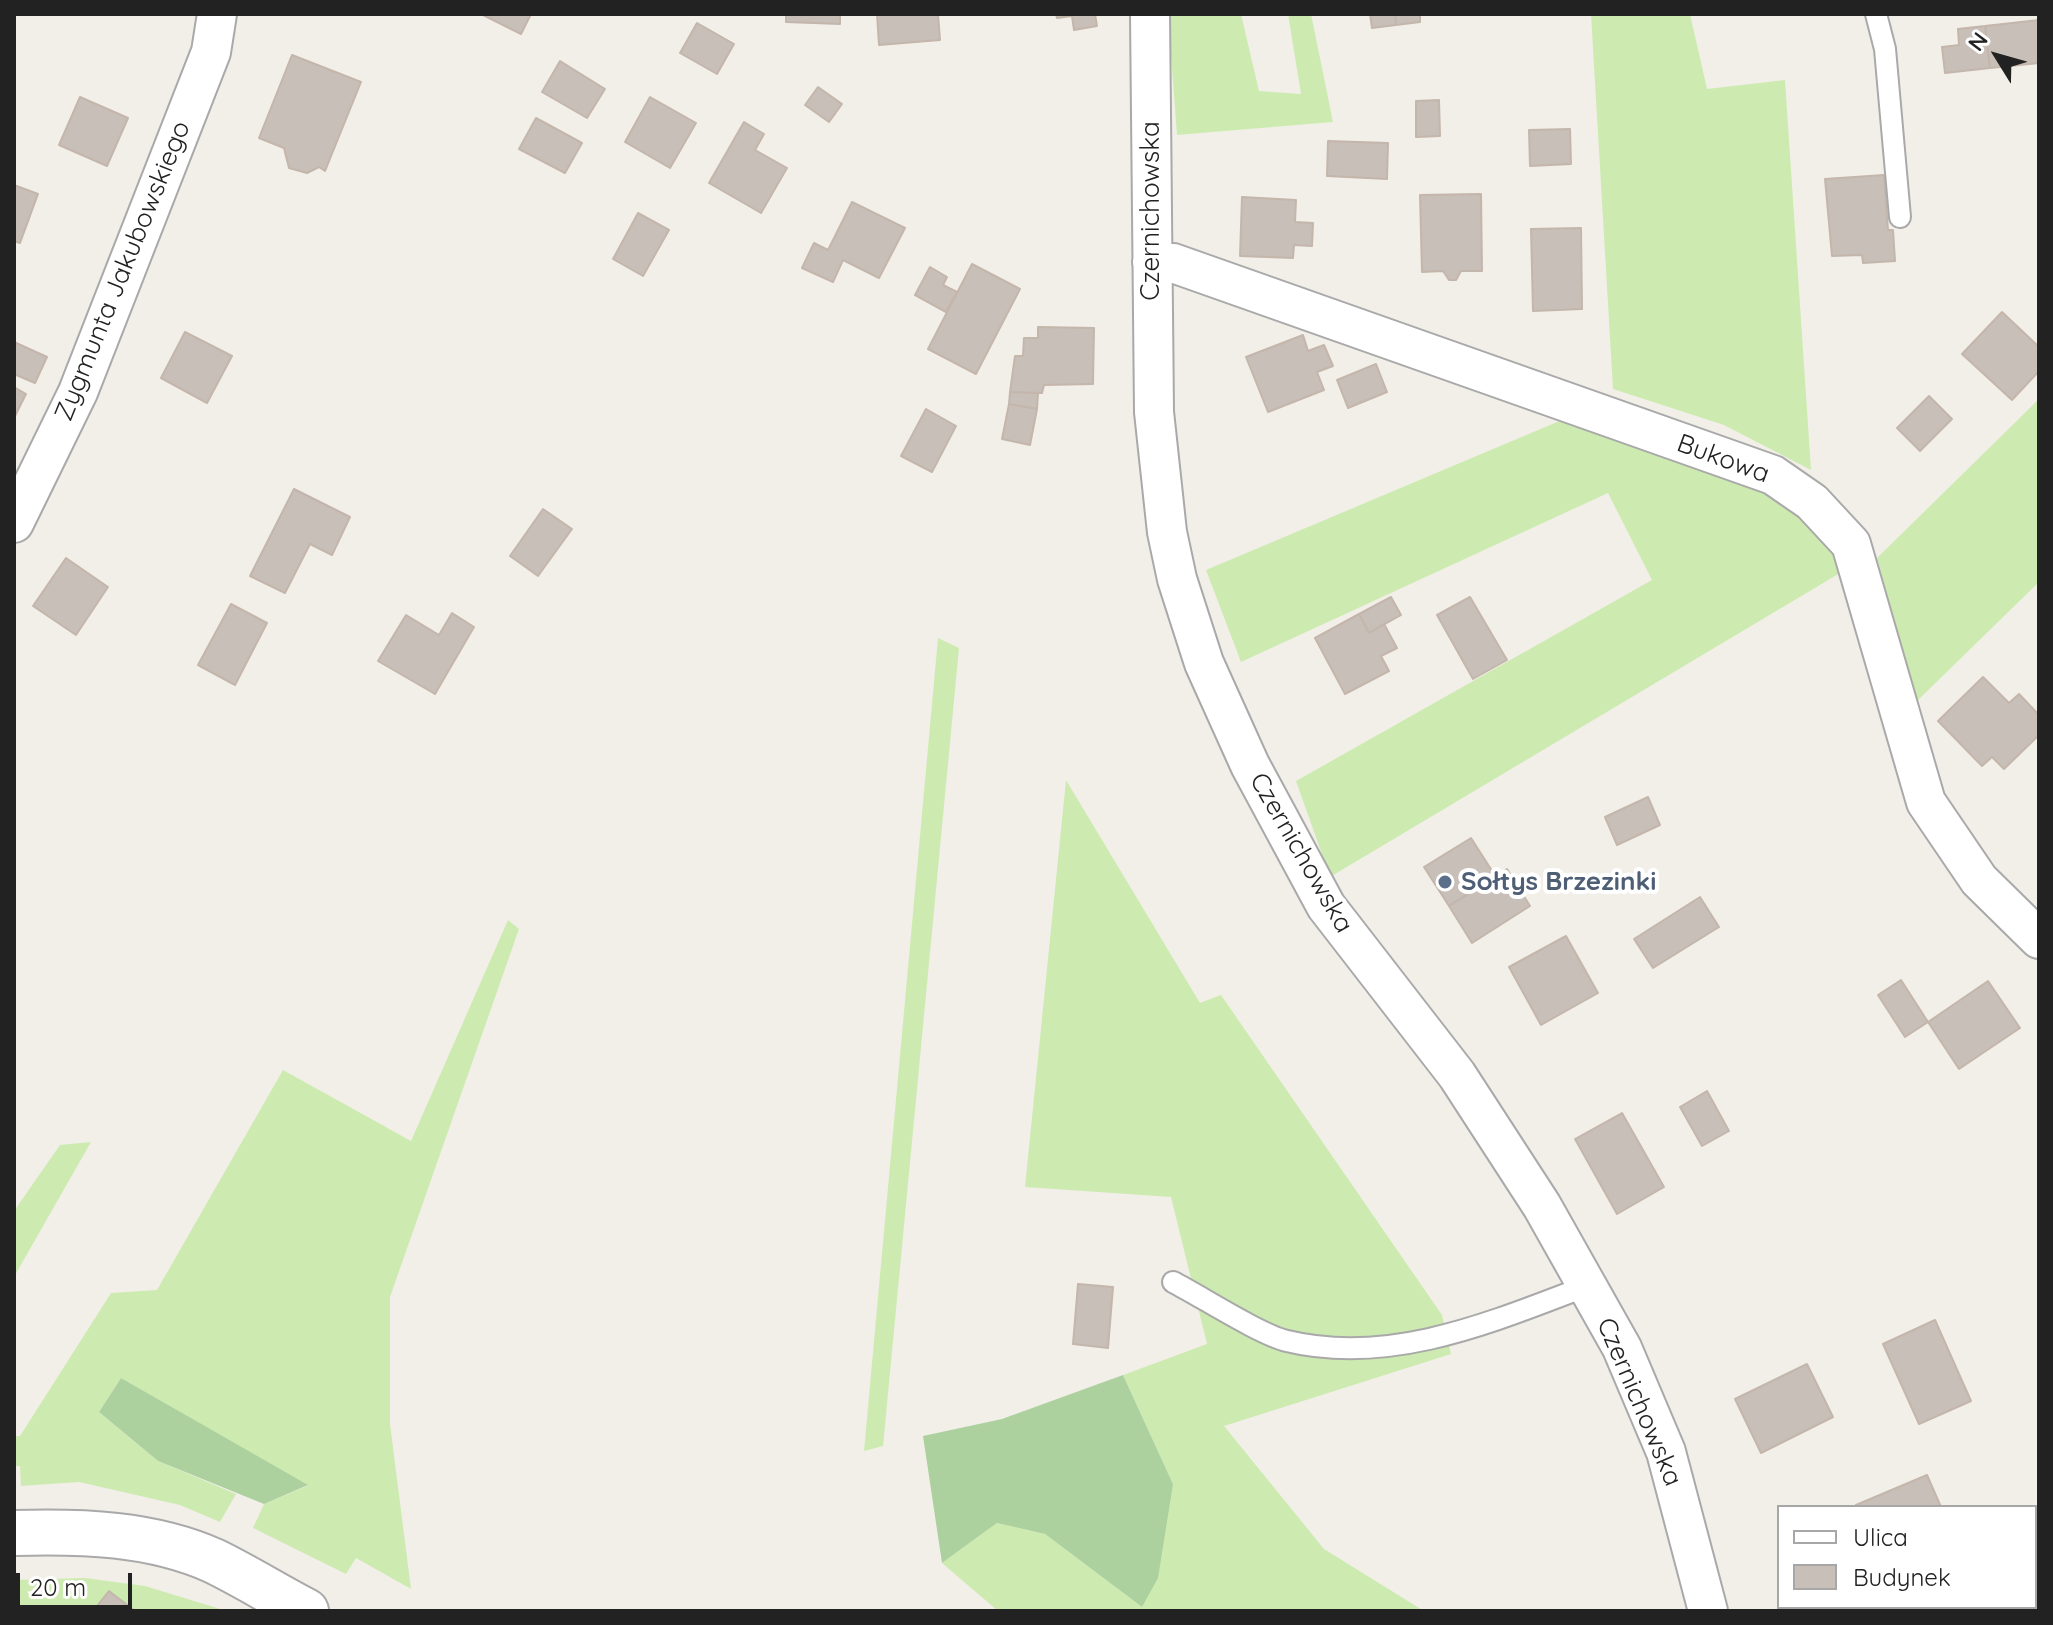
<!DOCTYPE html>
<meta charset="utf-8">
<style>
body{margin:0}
#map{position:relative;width:2053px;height:1625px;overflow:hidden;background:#f2efe9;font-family:Quicksand,sans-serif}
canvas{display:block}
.frame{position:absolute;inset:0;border:16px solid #222;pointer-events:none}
.legend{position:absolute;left:1777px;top:1505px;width:260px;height:104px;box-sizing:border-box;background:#fff;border:2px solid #a7a7a7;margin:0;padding:10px 14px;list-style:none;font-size:24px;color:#222}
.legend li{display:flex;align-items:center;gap:16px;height:40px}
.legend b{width:40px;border:2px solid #a7a7a7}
.north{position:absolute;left:1957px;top:16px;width:80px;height:80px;-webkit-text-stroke:6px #fff;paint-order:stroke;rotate:307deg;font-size:22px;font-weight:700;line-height:32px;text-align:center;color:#222}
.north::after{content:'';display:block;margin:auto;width:28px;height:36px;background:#222;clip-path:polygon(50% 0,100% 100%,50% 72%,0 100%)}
.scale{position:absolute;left:16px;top:1573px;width:116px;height:36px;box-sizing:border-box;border:4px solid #222;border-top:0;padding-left:10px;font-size:24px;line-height:28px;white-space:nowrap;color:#222;-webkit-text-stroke:6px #fff;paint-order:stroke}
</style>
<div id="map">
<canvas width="2053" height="1625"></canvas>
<div class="frame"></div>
<ul class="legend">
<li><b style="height:10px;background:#fff"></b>Ulica</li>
<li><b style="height:22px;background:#c7bfb8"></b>Budynek</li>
</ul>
<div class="north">N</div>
<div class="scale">20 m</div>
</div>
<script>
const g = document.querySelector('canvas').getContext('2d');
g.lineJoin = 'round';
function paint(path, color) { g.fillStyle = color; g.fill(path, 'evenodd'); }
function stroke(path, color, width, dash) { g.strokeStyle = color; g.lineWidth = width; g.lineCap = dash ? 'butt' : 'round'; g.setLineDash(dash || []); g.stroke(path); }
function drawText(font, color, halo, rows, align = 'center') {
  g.font = font + ' Quicksand,sans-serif'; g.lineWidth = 8; g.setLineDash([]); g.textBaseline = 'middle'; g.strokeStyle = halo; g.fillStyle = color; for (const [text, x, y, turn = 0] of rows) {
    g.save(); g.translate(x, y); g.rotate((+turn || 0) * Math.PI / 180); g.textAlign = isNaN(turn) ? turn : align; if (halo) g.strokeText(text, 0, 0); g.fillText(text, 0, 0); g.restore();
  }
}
const grass = new Path2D(`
 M 1168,14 L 1241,14 L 1259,91 L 1301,94 L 1288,14 L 1311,14 L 1333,122 L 1177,135 Z
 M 1591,14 L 1690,14 L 1707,89 L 1785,80 L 1811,470 L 1724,425 L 1613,389 Z
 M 2039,399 L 2039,582 L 1917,701 L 1877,558 Z
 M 1569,417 L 1779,495 L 1827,535 L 1840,573 L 1330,877 L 1296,781 L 1652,580 L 1608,493 L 1241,662 L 1206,570 Z
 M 938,638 L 959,648 L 883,1446 L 864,1451 Z
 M 1066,780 L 1200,1003 L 1221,995 L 1442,1315 L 1451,1354 L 1224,1426 L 1324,1549 L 1424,1611 L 998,1611 L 942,1563 L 997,1523 L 1045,1534 L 1142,1607 L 1173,1484 L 1123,1375 L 1207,1344 L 1171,1197 L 1025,1187 Z
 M 508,920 L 519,929 L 390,1297 L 390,1424 L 411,1589 L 356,1558 L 346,1574 L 253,1528 L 264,1504 L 307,1486 L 121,1378 L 99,1412 L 158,1461 L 236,1494 L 220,1522 L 180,1505 L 79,1482 L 21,1486 L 20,1466 L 14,1466 L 14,1436 L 20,1436 L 111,1293 L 157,1290 L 283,1070 L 411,1141 Z
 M 91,1142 L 14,1277 L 14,1211 L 60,1145 Z
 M 85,1578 L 145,1586 L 227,1611 L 135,1611 L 109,1591 L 93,1611 L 14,1611 L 14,1580 Z`);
const forest = new Path2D(`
 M 1123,1375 L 1173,1484 L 1158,1578 L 1142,1607 L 1045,1534 L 997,1523 L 942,1563 L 923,1436 L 1002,1419 Z
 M 121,1378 L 308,1485 L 264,1504 L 158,1461 L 99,1412 Z`);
const building = new Path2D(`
 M 481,14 L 531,14 L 521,34 Z
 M 786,14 L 840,14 L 840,24 L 786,22 Z
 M 877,14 L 938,14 L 940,40 L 879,45 Z
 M 1056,14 L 1095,14 L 1097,26 L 1074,30 L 1072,16 L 1057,18 Z
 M 1370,14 L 1395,14 L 1396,25 L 1372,28 Z
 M 1395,14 L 1420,14 L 1420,22 L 1396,25 Z
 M 2039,20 L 2039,63 L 1990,68 L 1985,26 Z
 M 697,23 L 734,44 L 717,74 L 680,53 Z
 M 1985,26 L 1990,68 L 1945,73 L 1942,47 L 1959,45 L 1958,29 Z
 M 292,55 L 361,82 L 325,171 L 319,167 L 307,173 L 289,168 L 284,148 L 259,138 Z
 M 560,61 L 605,89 L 587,118 L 542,92 Z
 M 818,87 L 842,104 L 829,122 L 805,105 Z
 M 80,97 L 128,118 L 107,166 L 59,145 Z
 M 650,97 L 696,123 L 670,168 L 625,142 Z
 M 1439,100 L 1440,136 L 1416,137 L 1416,101 Z
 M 536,118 L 582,143 L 565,173 L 519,149 Z
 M 744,122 L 764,134 L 755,150 L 787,168 L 761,213 L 709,183 Z
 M 1570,129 L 1571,164 L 1530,166 L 1529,130 Z
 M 1328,141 L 1388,143 L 1387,179 L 1327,176 Z
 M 1884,175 L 1888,230 L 1893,230 L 1895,261 L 1863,263 L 1862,255 L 1832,256 L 1825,179 Z
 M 14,185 L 38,194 L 20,243 L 14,241 Z
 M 1481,194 L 1482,271 L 1461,271 L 1456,280 L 1449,280 L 1443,271 L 1422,272 L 1420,195 Z
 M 1242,197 L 1296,200 L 1295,222 L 1313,223 L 1312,246 L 1294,245 L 1293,258 L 1240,256 Z
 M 852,202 L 905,228 L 879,278 L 843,260 L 833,282 L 802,268 L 814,243 L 828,250 Z
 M 638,213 L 669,230 L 643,276 L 613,259 Z
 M 1581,228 L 1582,309 L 1533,311 L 1531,229 Z
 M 972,264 L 1020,289 L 976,374 L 928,349 Z
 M 930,267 L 947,277 L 943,285 L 957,292 L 946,312 L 915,295 Z
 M 2002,312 L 2039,347 L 2039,371 L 2012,400 L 1962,354 Z
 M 1038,327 L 1094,328 L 1093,384 L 1044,385 L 1042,393 L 1010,392 L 1015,356 L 1023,356 L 1024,338 L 1038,338 Z
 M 185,332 L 232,356 L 207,403 L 161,378 Z
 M 1303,335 L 1308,351 L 1324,345 L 1333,366 L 1317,372 L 1324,390 L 1268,412 L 1246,357 Z
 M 14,342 L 47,357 L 35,383 L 14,374 Z
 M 1376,364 L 1387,392 L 1348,408 L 1337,380 Z
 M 14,387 L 26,394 L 14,418 Z
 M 1010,392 L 1038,393 L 1037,409 L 1009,404 Z
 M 1929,396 L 1952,419 L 1920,451 L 1897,428 Z
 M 1009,404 L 1037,409 L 1030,445 L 1002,439 Z
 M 926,409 L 956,426 L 932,472 L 901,456 Z
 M 294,489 L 350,517 L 332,555 L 310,544 L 285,593 L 250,576 Z
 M 543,509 L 572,529 L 538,576 L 510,556 Z
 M 66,558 L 108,587 L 76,635 L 33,606 Z
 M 1391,597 L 1401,615 L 1369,633 L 1359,614 Z
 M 1470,597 L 1507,660 L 1473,679 L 1437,615 Z
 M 231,604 L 267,623 L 235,685 L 198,665 Z
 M 452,613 L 474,627 L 435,694 L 378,661 L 406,615 L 439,635 Z
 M 1359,614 L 1369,633 L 1384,624 L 1397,648 L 1381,656 L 1389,671 L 1345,694 L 1315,638 Z
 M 1983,677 L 2009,703 L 2019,694 L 2039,715 L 2039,735 L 2004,769 L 1992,757 L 1982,766 L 1938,721 Z
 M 1648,797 L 1660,825 L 1617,845 L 1605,817 Z
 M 1471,838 L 1496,877 L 1449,906 L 1424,867 Z
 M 1507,869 L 1530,906 L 1472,943 L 1449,906 Z
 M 1700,897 L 1719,927 L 1653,968 L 1634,939 Z
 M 1566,936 L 1598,993 L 1541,1025 L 1509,967 Z
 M 1901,980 L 1928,1022 L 1905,1037 L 1878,995 Z
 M 1988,981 L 2020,1028 L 1959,1069 L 1928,1022 Z
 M 1707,1091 L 1729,1131 L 1702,1146 L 1680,1107 Z
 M 1622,1113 L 1664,1187 L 1617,1214 L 1575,1139 Z
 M 1078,1284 L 1113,1287 L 1108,1348 L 1073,1344 Z
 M 1935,1320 L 1971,1401 L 1919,1424 L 1883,1344 Z
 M 1807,1364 L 1833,1417 L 1761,1453 L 1735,1399 Z
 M 1927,1475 L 1941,1507 L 1857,1507 L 1856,1505 Z
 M 109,1591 L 135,1611 L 93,1611 Z`);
const service = new Path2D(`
 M 1876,14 L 1885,49 L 1900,217
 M 1173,1282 C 1202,1297 1259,1334 1287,1341 C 1390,1366 1492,1322 1587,1286`);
const minor = new Path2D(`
 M 1150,14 L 1154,412 L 1167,532 L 1177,579 L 1204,663 L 1250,765 L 1326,906 L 1457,1075 L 1542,1206 L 1622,1348 L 1666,1452 L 1708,1611
 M 1152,262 L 1173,263 L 1773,475 L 1812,502 L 1851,544 L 1926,802 L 1979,880 L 2039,939
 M 14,523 L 78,392 L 211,52 L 217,14`);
const tertiary = new Path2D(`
 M 14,1533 C 81,1531 152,1533 214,1561 C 245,1576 275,1595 306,1611`);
const markers = [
 [1445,882,8,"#5c6f8a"]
];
const streetNames = [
 ["Czernichowska",1151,211,-90],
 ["Zygmunta Jakubowskiego",123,271,-68],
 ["Bukowa",1723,459,20],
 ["Czernichowska",1301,853,60],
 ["Czernichowska",1639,1402,67]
];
const serviceNames = [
 ["Sołtys Brzezinki",1461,882]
];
paint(grass, '#cdebb0');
paint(forest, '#add19e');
paint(building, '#c7bfb8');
stroke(building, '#c4b6ab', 2);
stroke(service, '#a9a9a9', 24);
stroke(minor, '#a9a9a9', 42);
stroke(tertiary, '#a9a9a9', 48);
stroke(service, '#fff', 20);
stroke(minor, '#fff', 38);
stroke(tertiary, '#fff', 44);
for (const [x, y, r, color] of markers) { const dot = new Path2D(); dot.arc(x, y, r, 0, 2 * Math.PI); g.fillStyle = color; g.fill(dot); stroke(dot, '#fff', 3); }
drawText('26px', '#222', '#fff', streetNames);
drawText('bold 26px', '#4e5e75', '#fff', serviceNames, 'left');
</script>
